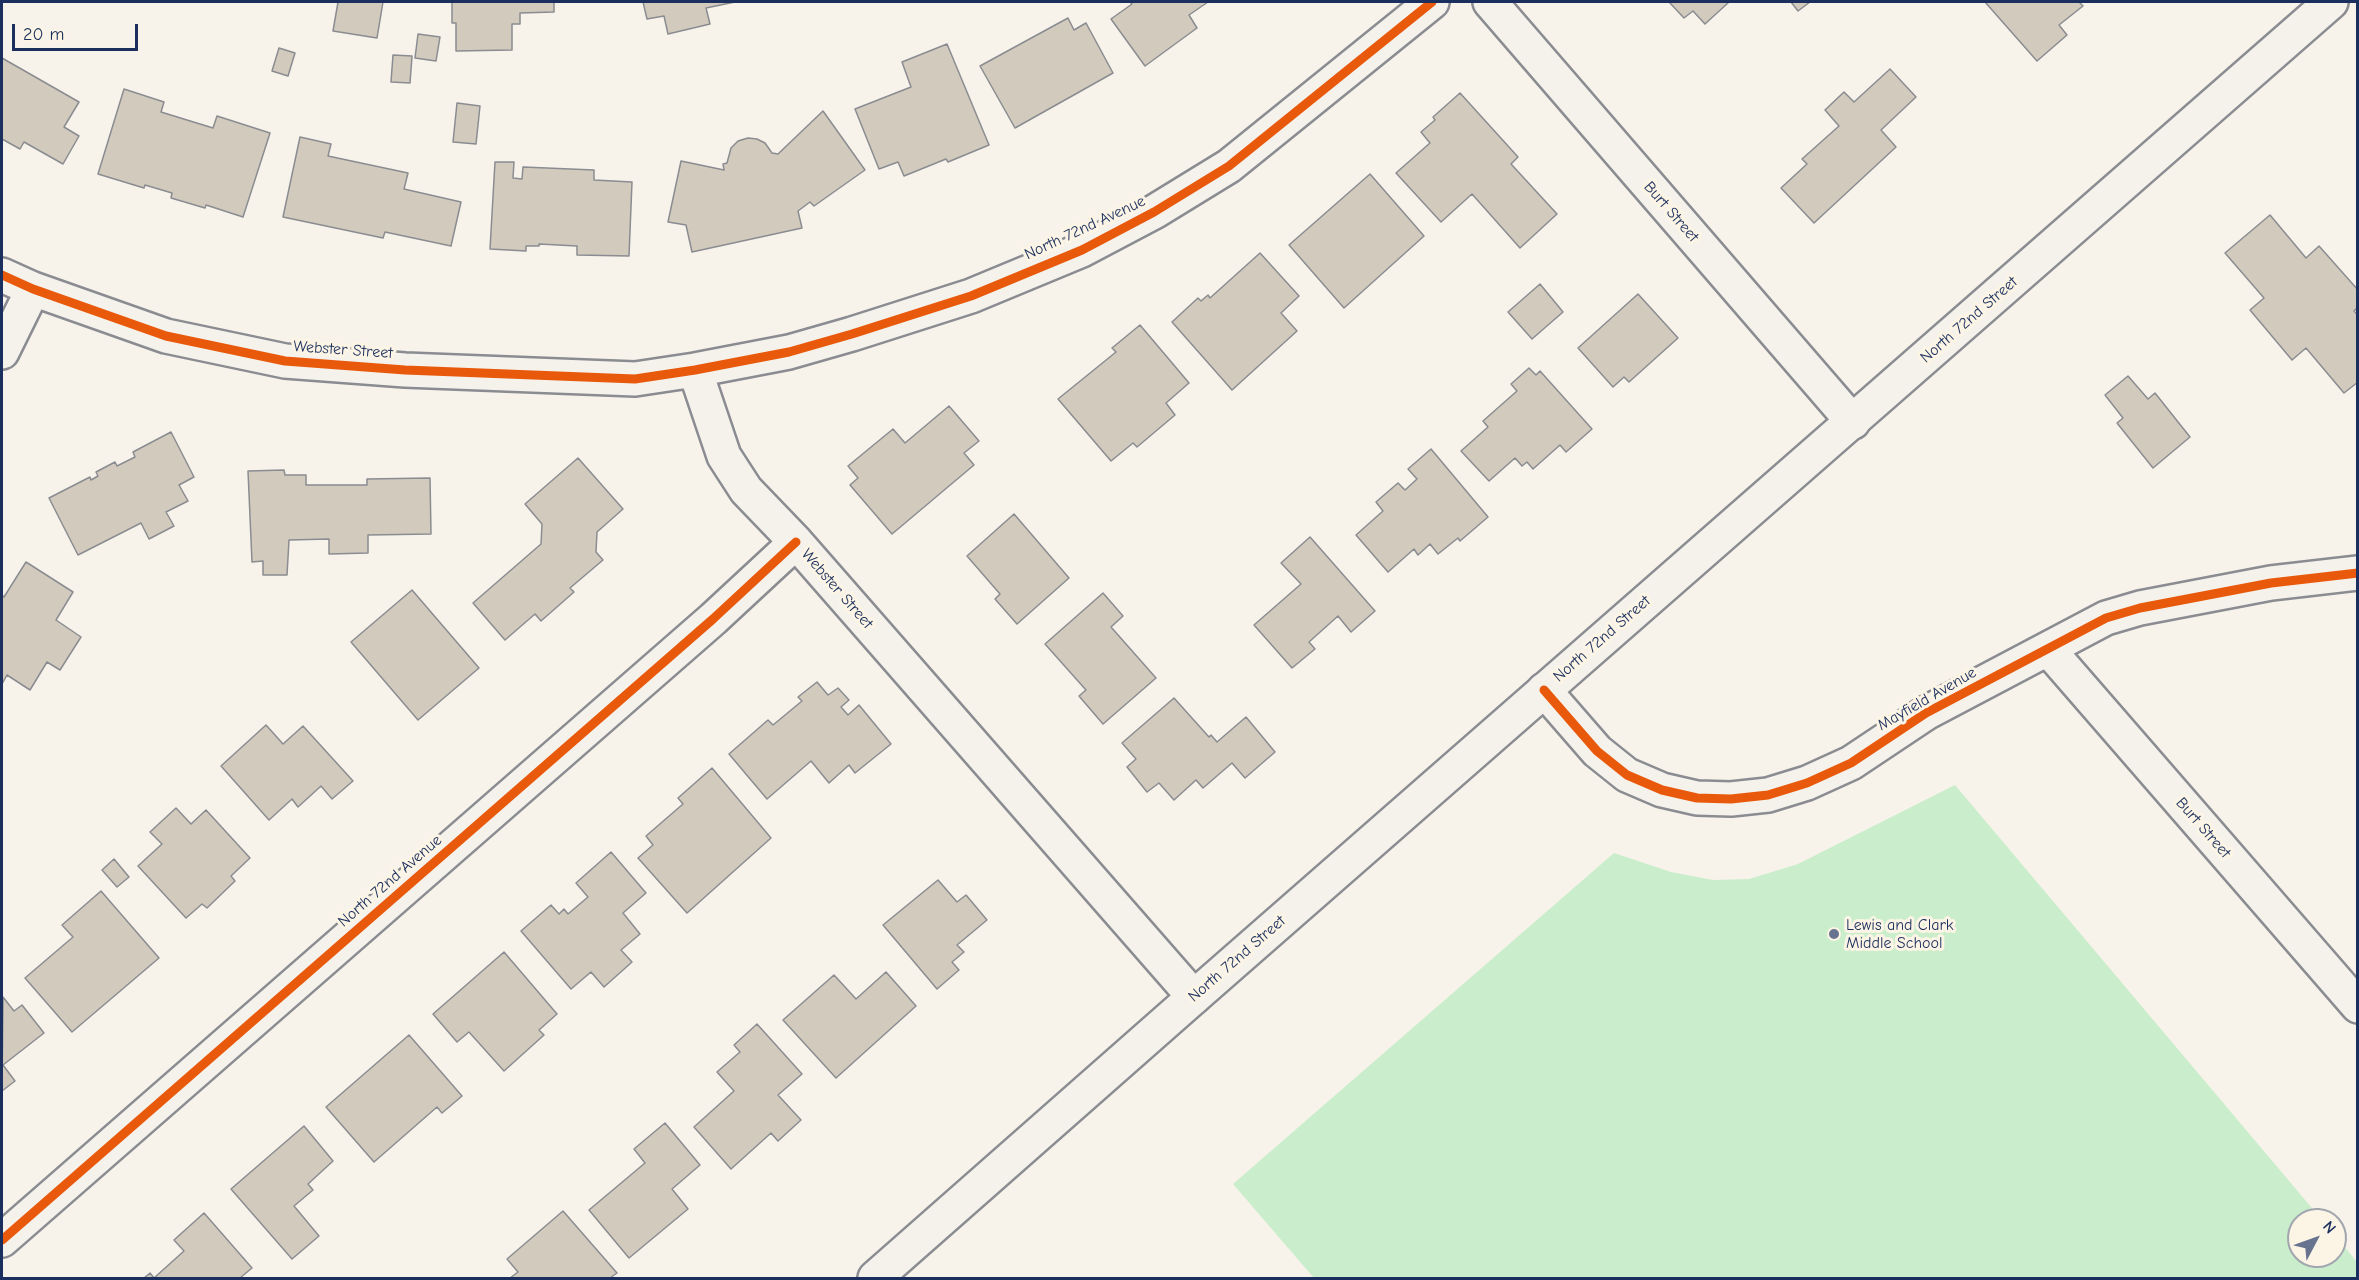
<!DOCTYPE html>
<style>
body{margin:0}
#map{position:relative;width:2359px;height:1280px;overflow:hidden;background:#f7f3ea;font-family:"Comic Neue",sans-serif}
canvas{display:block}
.frame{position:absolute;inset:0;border:3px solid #1b2f5e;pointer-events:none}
.north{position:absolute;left:2287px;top:1208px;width:60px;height:60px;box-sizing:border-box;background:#fcf5e5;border:2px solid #a2a6af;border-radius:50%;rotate:49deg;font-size:16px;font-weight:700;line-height:24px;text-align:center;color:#1b2f5e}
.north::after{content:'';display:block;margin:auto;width:21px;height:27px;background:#68748f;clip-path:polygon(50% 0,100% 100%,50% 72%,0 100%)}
.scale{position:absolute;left:12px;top:24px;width:126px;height:27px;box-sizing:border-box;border:3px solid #1b2f5e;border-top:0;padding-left:8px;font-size:18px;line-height:21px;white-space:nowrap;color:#1b2f5e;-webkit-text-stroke:4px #fcf5e5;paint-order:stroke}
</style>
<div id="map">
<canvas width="2359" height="1280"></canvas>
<div class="frame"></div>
<div class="north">N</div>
<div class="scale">20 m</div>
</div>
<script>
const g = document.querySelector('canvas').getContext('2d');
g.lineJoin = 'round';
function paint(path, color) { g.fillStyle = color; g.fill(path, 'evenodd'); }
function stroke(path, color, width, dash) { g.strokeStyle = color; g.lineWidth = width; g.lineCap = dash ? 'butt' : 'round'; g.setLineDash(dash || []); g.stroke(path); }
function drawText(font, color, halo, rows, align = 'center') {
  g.font = font + ' "Comic Neue",sans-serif'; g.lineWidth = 6; g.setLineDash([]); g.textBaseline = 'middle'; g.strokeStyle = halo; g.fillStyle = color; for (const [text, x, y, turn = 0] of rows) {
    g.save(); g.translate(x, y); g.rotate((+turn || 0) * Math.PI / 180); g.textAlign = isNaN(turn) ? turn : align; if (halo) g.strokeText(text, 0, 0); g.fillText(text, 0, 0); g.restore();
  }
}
const green = new Path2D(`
 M 1955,785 L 2322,1220 L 2299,1220 L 2299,1256 L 2335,1256 L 2335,1235 L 2357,1262 L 2357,1278 L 1314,1278 L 1233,1184 L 1614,853 L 1671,872 L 1713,880 L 1749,879 L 1798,864 Z`);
const building = new Path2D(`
 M 338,2 L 383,2 L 377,38 L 333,31 Z
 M 452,2 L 554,2 L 554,12 L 520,13 L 520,24 L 512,24 L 512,50 L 456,51 L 456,23 L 452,23 Z
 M 643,2 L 735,2 L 706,8 L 710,24 L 668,34 L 664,16 L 647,19 Z
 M 1130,2 L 1208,2 L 1189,15 L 1197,28 L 1145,66 L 1111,19 L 1132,4 Z
 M 1669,2 L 1729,2 L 1705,24 L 1693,11 L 1684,18 Z
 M 1791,2 L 1810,2 L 1798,11 Z
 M 1985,2 L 2079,2 L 2083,6 L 2059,25 L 2067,35 L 2037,61 Z
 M 1068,18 L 1074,30 L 1086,23 L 1113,73 L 1015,128 L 980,66 Z
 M 418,34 L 440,37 L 436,61 L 415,58 Z
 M 947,44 L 989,145 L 948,162 L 946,159 L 904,176 L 898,162 L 879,169 L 855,109 L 911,87 L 902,62 Z
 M 279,48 L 295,53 L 288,76 L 272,71 Z
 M 393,55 L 412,56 L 410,83 L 391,82 Z
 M 2,58 L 79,102 L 64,127 L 79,136 L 63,164 L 24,142 L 20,149 L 2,139 Z
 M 1890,69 L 1916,97 L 1881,130 L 1896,147 L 1814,223 L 1781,188 L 1807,164 L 1802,159 L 1839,126 L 1825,110 L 1844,92 L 1854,102 Z
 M 124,89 L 164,102 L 161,112 L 213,128 L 217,116 L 270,133 L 243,217 L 206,205 L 205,208 L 171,198 L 172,193 L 145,185 L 144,188 L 98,174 Z
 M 1460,93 L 1518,157 L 1511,164 L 1557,214 L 1520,248 L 1472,194 L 1441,222 L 1396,173 L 1430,143 L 1421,132 L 1435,120 L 1433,117 Z
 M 457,103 L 480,106 L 476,144 L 453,142 Z
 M 823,111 L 865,170 L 814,206 L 810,202 L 798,211 L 802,228 L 692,252 L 686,225 L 668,222 L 681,161 L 724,170 L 723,164 L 727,163 L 731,148 L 738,141 L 748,138 L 757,139 L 765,143 L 772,153 L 778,154 Z
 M 300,137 L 331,144 L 328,156 L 408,173 L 404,189 L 461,202 L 451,246 L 385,232 L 383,238 L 283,217 Z
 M 495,162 L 514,162 L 513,178 L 522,179 L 523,167 L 594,170 L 594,180 L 632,182 L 629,256 L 577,255 L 577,246 L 539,244 L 539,246 L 526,246 L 526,251 L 490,249 Z
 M 1370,174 L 1424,236 L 1344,308 L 1289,245 Z
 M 2270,215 L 2306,258 L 2319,246 L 2358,290 L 2358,307 L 2354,311 L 2358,315 L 2358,382 L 2344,393 L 2306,348 L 2292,360 L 2250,310 L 2264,298 L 2225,253 Z
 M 1260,253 L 1299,296 L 1281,313 L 1297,331 L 1232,390 L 1172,322 L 1198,298 L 1201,301 L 1208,295 L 1210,298 Z
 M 1540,284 L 1563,312 L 1532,339 L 1508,312 Z
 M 1638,294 L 1678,338 L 1629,382 L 1624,377 L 1613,387 L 1578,348 Z
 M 1140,325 L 1189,383 L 1166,403 L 1175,415 L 1137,447 L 1133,443 L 1111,461 L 1058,399 L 1116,352 L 1112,348 Z
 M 1529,368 L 1536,375 L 1540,371 L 1592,429 L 1566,452 L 1560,445 L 1533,469 L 1527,462 L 1522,466 L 1515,458 L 1489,481 L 1461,451 L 1488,427 L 1483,421 L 1517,391 L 1511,384 Z
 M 2128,376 L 2148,399 L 2155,393 L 2190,437 L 2153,468 L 2117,423 L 2123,418 L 2105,395 Z
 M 949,406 L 979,441 L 964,453 L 974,465 L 892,534 L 850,485 L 858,478 L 848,466 L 893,429 L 905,443 Z
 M 171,432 L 194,477 L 179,485 L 188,501 L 166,512 L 174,526 L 149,539 L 141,523 L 78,555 L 49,498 L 90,477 L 91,480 L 98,476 L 96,472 L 115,462 L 117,466 L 135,457 L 133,452 Z
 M 1431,449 L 1488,517 L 1460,541 L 1458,538 L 1438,554 L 1430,544 L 1418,555 L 1414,549 L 1388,572 L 1356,535 L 1383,511 L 1376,502 L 1398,483 L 1405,490 L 1417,479 L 1408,469 Z
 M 578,458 L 623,509 L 597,532 L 596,552 L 603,560 L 570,588 L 574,592 L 541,621 L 535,614 L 505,640 L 473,603 L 541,544 L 542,524 L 525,504 Z
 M 284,470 L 285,475 L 306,475 L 306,485 L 367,485 L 367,479 L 430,478 L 431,534 L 368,535 L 368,553 L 329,554 L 329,539 L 289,540 L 287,575 L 263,575 L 263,561 L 252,562 L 248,471 Z
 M 1014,514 L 1069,578 L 1017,624 L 995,599 L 1000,594 L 967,556 Z
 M 1310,537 L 1375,611 L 1351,632 L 1338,616 L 1309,642 L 1315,649 L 1292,668 L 1254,625 L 1301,584 L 1281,563 Z
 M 26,562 L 73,592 L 56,620 L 81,637 L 60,670 L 47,662 L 30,690 L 7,675 L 2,684 L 2,595 L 4,597 Z
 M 412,590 L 479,668 L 418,720 L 351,642 Z
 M 1103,593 L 1123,616 L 1111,627 L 1156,678 L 1103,724 L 1079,696 L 1086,690 L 1045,644 Z
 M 817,682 L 828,695 L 838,688 L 849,700 L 841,707 L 848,715 L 859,705 L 891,744 L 855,773 L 849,765 L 829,783 L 811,761 L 767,799 L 729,754 L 768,720 L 773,725 L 802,701 L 798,697 Z
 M 1174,698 L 1209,737 L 1211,735 L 1217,742 L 1246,717 L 1275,752 L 1245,778 L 1232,763 L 1203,788 L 1196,780 L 1174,800 L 1159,783 L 1147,792 L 1127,767 L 1136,759 L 1122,743 Z
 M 266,725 L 283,744 L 303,726 L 353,781 L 332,799 L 321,786 L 298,807 L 292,799 L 269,820 L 221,766 Z
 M 712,768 L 771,838 L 687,913 L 638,858 L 653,845 L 646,836 L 683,804 L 678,798 Z
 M 176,808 L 191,824 L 206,810 L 250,858 L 231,876 L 235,881 L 207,908 L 202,904 L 186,918 L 138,866 L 162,844 L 150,832 Z
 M 611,852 L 646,893 L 623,913 L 640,934 L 621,950 L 632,962 L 604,987 L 591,972 L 571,989 L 521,931 L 551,905 L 559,914 L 564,909 L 568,914 L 588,897 L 576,883 Z
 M 114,859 L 129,877 L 117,887 L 102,870 Z
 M 938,880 L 957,902 L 966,895 L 987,920 L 957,945 L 964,952 L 952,962 L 959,970 L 937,989 L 883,925 Z
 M 101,891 L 159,958 L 72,1032 L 25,978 L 73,937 L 62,925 Z
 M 504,952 L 557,1014 L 539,1030 L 544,1035 L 504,1071 L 469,1032 L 457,1042 L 433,1014 Z
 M 886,972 L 916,1006 L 836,1078 L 783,1020 L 834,975 L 856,999 Z
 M 3,997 L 14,1011 L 22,1005 L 44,1033 L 3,1065 L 15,1081 L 2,1091 Z
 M 757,1024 L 802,1074 L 778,1095 L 801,1120 L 778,1141 L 771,1133 L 731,1169 L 694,1127 L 734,1091 L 717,1072 L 740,1052 L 734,1045 Z
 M 409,1035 L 462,1096 L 442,1113 L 437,1107 L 374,1162 L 326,1107 Z
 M 665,1123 L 700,1165 L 672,1189 L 688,1209 L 629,1258 L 589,1210 L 645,1163 L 634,1149 Z
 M 304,1126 L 333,1161 L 308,1184 L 313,1190 L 294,1206 L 319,1236 L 292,1259 L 231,1189 Z
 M 563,1211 L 617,1273 L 610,1278 L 510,1278 L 518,1272 L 507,1259 Z
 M 204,1213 L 252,1268 L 240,1278 L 144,1278 L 150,1273 L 154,1278 L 184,1251 L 174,1240 Z`);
const street = new Path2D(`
 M 1490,2 L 1853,422
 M 2,275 L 33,289 L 166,336 L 285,361 L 405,370 L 635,379 L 695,370 L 789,352 L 852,334 L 971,296 L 1082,250 L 1154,212 L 1229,166 L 1432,2
 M 2,352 L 33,289
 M 695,370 L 724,456 L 746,490 L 796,542 L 1194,997
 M 2048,649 L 2358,1006
 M 1544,690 L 1597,751 L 1627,775 L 1662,790 L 1697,798 L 1731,799 L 1768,795 L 1807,783 L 1851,763 L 1926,713 L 2106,618 L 2140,608 L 2271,583 L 2358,573
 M 2,1240 L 713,619 L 796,542`);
const primary = new Path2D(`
 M 875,1278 L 1194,997 L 2331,2`);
const cycleway = new Path2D(`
 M 2,275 L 33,289 L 166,336 L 285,361 L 405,370 L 635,379 L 695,370 L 789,352 L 852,334 L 971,296 L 1082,250 L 1154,212 L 1229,166 L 1432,2
 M 1544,690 L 1597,751 L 1627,775 L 1662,790 L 1697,798 L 1731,799 L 1768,795 L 1807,783 L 1851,763 L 1926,713 L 2106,618 L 2140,608 L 2271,583 L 2358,573
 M 2,1240 L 713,619 L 796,542`);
const markers = [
 [1834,934,6,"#68748f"]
];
const streetNames = [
 ["Burt Street",1671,212,49],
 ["North 72nd Avenue",1085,228,-25],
 ["North 72nd Street",1969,320,-41],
 ["Webster Street",343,350,4],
 ["Webster Street",837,589,49],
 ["North 72nd Street",1602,639,-41],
 ["Mayfield Avenue",1927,699,-30],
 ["Burt Street",2203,828,49],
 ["North 72nd Avenue",390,881,-41],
 ["North 72nd Street",1237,959,-41]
];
const poiNames = [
 ["Lewis and Clark",1846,925],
 ["Middle School",1846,943]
];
paint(green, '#caedcc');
paint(building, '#d2cbbd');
stroke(building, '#8a8c91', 1.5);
stroke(street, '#8a8c91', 38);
stroke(primary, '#8a8c91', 38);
stroke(street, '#f5f2ec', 33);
stroke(primary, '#f5f2ec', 33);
stroke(cycleway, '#e8590c', 9);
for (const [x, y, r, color] of markers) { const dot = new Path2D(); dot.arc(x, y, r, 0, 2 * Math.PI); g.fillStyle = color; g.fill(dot); stroke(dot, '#fcf5e5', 2); }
drawText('16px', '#1b2f5e', '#fcf5e5', streetNames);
drawText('16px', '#1b2f5e', '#fcf5e5', poiNames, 'left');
</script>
